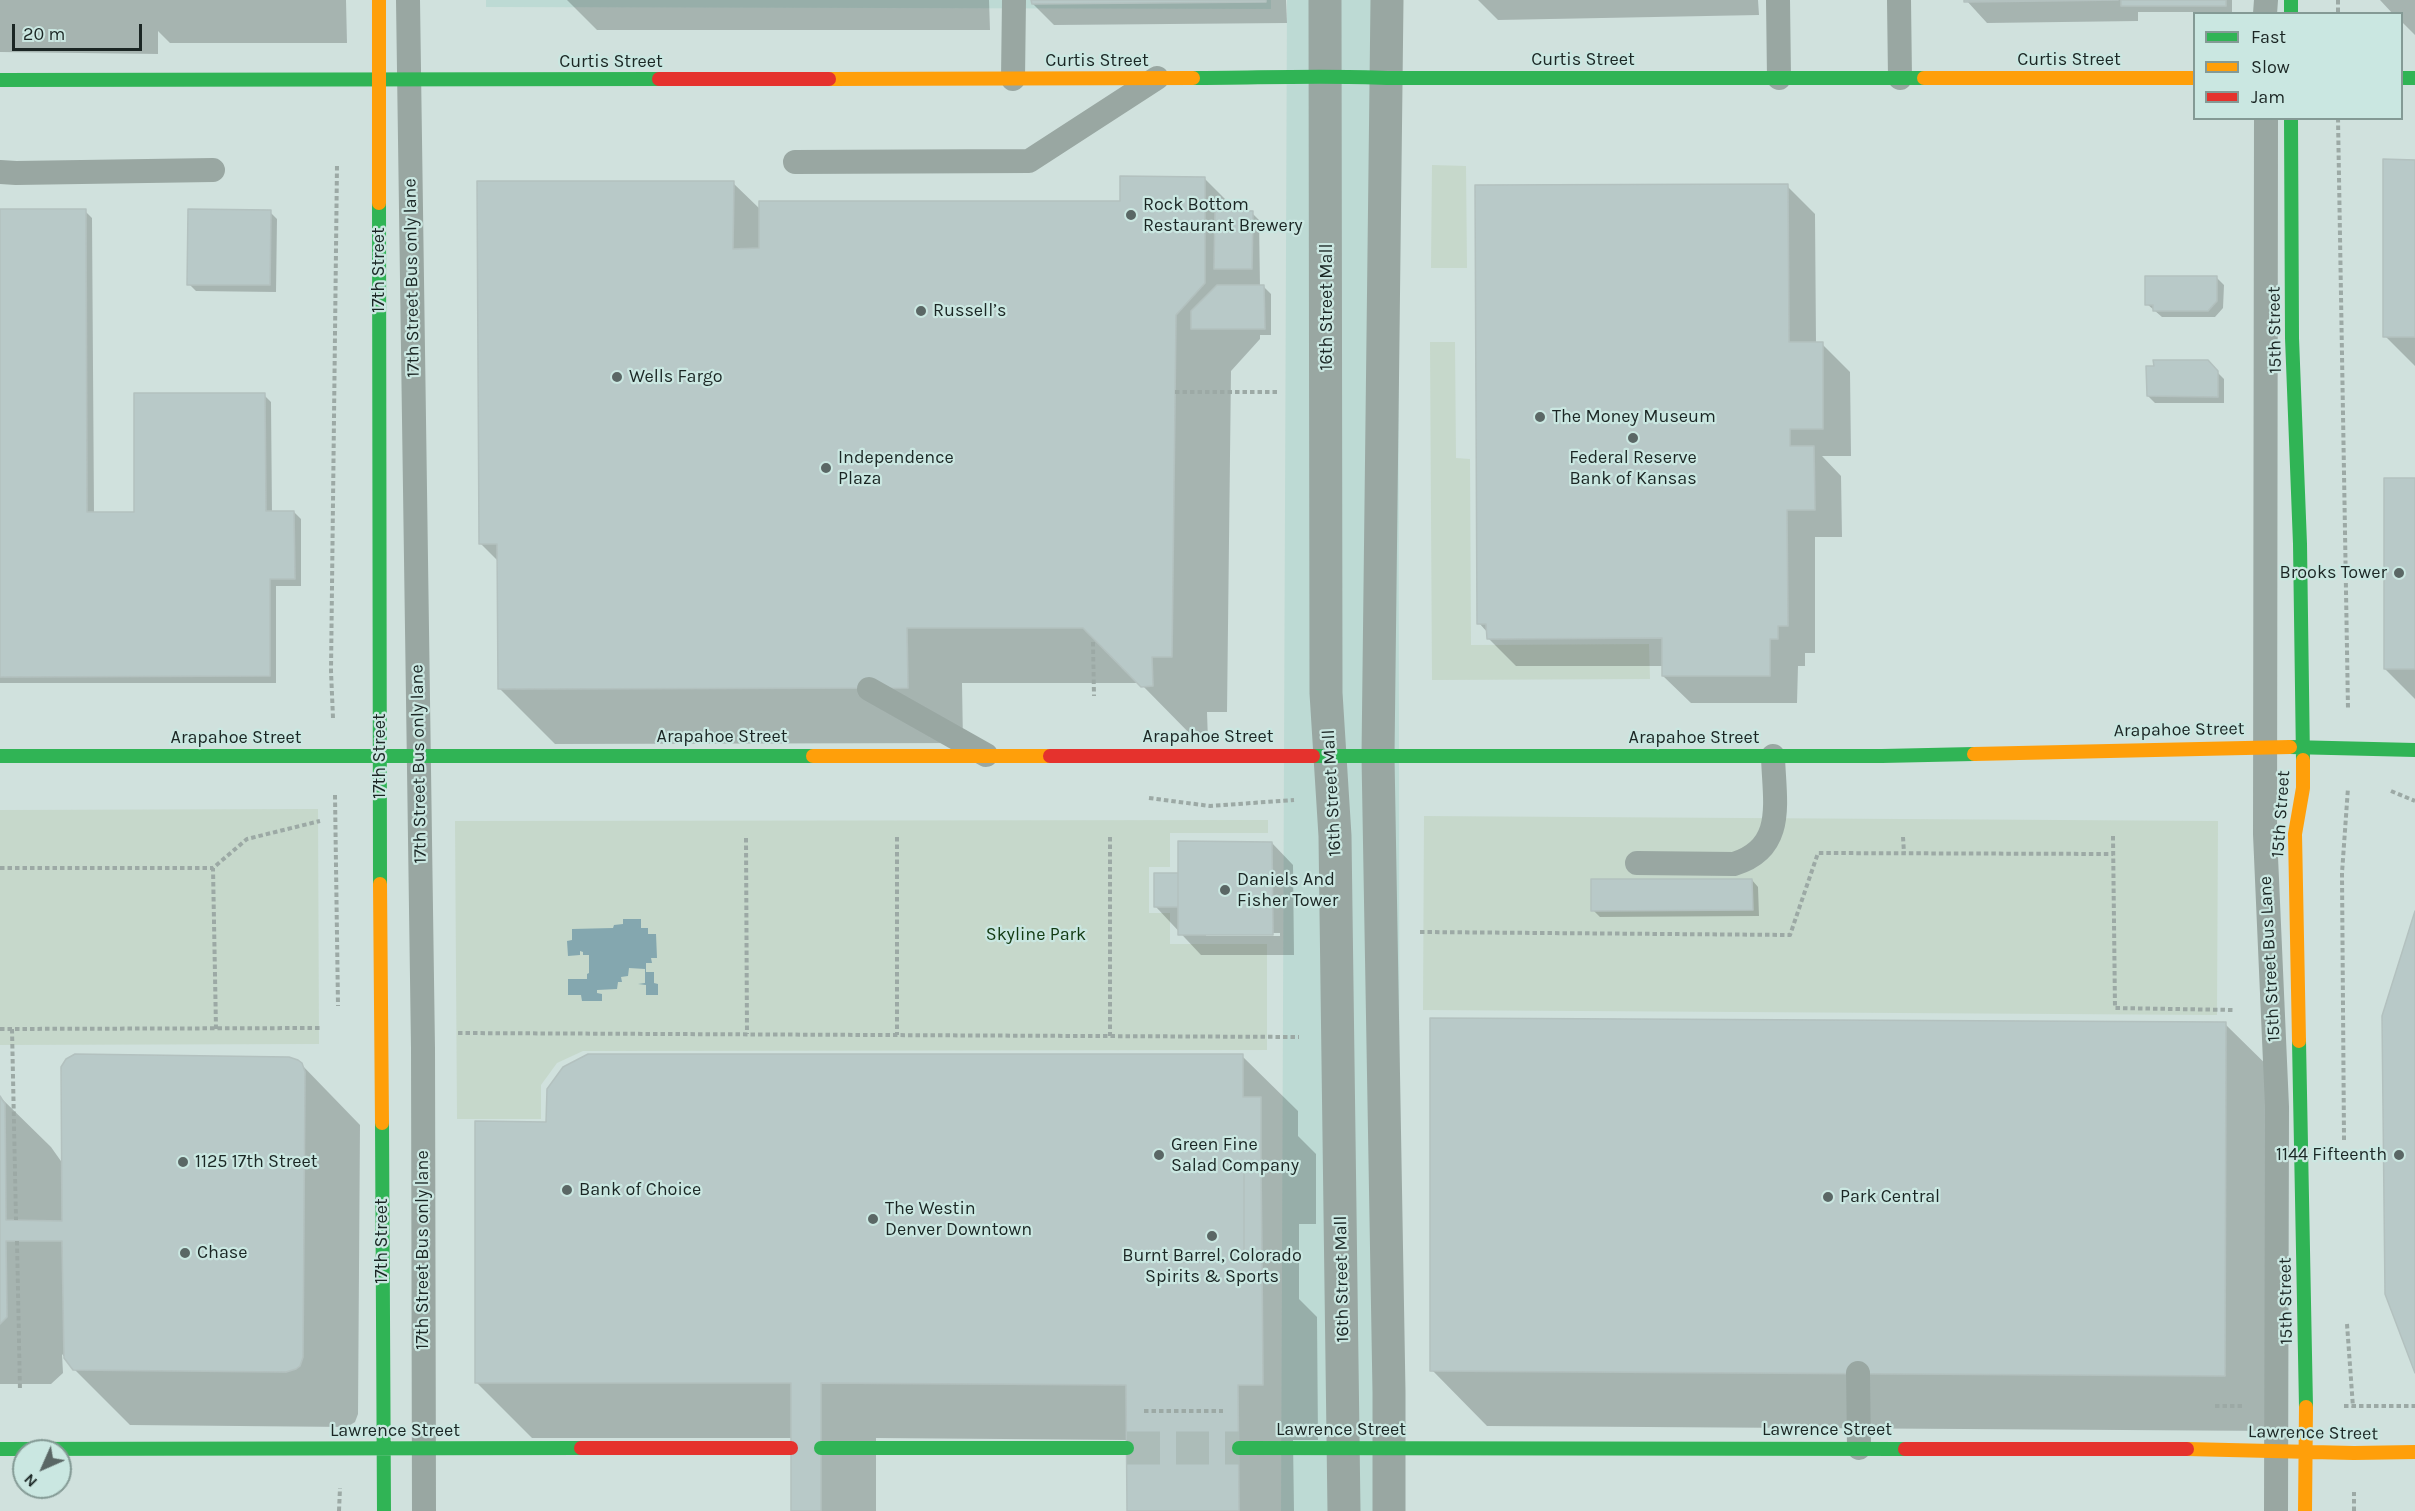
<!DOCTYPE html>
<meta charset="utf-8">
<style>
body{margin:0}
#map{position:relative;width:2415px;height:1511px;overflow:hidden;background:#d0e1dd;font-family:Karla,sans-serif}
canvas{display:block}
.legend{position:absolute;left:2193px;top:12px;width:210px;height:108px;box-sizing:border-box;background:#cae7e1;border:2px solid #849a95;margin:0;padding:8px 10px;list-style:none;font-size:18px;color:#1b2624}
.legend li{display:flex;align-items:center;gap:12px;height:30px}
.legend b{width:30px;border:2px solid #849a95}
.north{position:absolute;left:12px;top:1439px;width:60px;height:60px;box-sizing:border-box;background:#cae7e1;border:2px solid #849a95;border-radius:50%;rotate:225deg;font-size:16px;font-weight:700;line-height:24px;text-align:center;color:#1b2624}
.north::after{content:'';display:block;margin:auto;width:21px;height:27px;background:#5a6765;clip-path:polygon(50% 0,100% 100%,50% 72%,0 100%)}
.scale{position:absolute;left:12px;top:24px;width:130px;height:27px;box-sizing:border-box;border:3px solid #1b2624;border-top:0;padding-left:8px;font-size:18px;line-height:21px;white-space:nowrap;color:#1b2624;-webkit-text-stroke:4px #cae7e1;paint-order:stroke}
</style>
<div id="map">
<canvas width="2415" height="1511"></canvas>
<ul class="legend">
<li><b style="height:8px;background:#30b455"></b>Fast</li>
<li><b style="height:8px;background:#ff9f0a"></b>Slow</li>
<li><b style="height:8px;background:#e5322d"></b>Jam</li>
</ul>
<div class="north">N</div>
<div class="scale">20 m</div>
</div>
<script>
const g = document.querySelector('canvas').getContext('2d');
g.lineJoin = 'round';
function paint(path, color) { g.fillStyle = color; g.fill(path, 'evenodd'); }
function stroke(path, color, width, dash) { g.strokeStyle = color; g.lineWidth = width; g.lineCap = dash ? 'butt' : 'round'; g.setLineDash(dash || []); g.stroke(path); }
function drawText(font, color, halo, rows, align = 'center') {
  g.font = font + ' Karla,sans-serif'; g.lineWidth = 4.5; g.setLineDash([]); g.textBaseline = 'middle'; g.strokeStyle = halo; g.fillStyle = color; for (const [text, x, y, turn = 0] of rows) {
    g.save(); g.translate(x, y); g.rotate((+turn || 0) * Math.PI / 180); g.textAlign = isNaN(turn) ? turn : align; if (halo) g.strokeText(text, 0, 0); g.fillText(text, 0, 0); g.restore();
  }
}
const built = new Path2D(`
 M 486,0 L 1271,0 L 1271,9 L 486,7 Z
 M 1287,0 L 1398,0 L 1400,1511 L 1281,1511 Z`);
const green = new Path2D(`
 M 1432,165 L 1466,166 L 1467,268 L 1431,268 Z
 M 1430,342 L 1455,342 L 1456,458 L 1470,459 L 1471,645 L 1649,644 L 1650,679 L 1432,680 Z
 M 318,809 L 319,1044 L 0,1045 L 0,810 Z
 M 1424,816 L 2218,821 L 2217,1015 L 1423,1010 Z
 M 1268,820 L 1268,833 L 1170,833 L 1170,867 L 1149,867 L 1149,913 L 1170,913 L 1170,944 L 1267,944 L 1267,1050 L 583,1051 L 557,1063 L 541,1085 L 541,1119 L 457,1119 L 455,821 Z`);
const water = new Path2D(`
 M 623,919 L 641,919 L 641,928 L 648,928 L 648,934 L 656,934 L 657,958 L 651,958 L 652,963 L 646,963 L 646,972 L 654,972 L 654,983 L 658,984 L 658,995 L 646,995 L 646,985 L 638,984 L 645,983 L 645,969 L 629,968 L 628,976 L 621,977 L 622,982 L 618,982 L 617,989 L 597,990 L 597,993 L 602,994 L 602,1001 L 582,1001 L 581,995 L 568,995 L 568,979 L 587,979 L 587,974 L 589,973 L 589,955 L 583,955 L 583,952 L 580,951 L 580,955 L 568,956 L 567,941 L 572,940 L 572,929 L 613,928 L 614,925 L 623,924 Z`);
const shadow = new Path2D(`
 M 0,0 L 346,0 L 347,43 L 170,43 L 158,31 L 158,54 L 0,52 Z
 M 567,0 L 989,0 L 990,30 L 597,30 Z
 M 1033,0 L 1286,0 L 1287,23 L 1054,25 L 1033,4 Z
 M 1478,0 L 1758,0 L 1759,15 L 1498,20 Z
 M 1966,0 L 2232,0 L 2232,12 L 2138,12 L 2138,21 L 1987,23 Z
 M 2380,0 L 2415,0 L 2415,35 L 2402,22 L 2402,14 L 2393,14 Z
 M 2415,161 L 2415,366 L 2385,336 Z
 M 1204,178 L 1238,212 L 1252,213 L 1259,220 L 1260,287 L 1264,287 L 1271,294 L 1271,335 L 1260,335 L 1260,339 L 1231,371 L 1227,712 L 1207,712 L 1208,741 L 1198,742 L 1140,683 L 962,683 L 963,743 L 555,744 L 499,688 L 498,561 L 480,543 L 733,183 L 761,210 L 1122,202 Z
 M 1787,186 L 1815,214 L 1816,344 L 1822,344 L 1850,372 L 1851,456 L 1822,456 L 1841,476 L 1842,537 L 1815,537 L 1815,653 L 1805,653 L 1805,666 L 1798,666 L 1797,703 L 1691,703 L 1663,676 L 1663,666 L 1516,666 L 1488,638 L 1488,633 L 1479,623 Z
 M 0,210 L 85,211 L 92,218 L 94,514 L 135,514 L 264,395 L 271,402 L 272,513 L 294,512 L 301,519 L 301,586 L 276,586 L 276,683 L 0,683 Z
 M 270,212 L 277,219 L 276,292 L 196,291 L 189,284 Z
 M 2217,278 L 2224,285 L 2223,308 L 2215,317 L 2162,317 L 2147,304 Z
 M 2207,362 L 2224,379 L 2224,403 L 2155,403 L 2148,396 Z
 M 2415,479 L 2415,699 L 2385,669 Z
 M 1272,843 L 1293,865 L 1294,955 L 1201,955 L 1156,907 ZM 1206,933 L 1280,933 L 1280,936 L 1206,936 Z
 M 1752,880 L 1758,887 L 1759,916 L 1600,917 L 1593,910 Z
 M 2225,1024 L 2281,1079 L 2280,1431 L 1487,1426 L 1432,1370 Z
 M 1242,1056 L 1298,1111 L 1298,1136 L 1316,1154 L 1316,1224 L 1299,1224 L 1299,1299 L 1317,1317 L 1318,1440 L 1293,1440 L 1294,1511 L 1128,1511 L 1128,1440 L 876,1438 L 876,1511 L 793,1511 L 793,1438 L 532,1438 L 476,1382 L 548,1123 Z
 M 298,1061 L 360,1125 L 358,1414 L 355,1422 L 347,1427 L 130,1425 L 74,1369 L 62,1354 L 63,1373 L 51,1384 L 0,1384 L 0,1097 L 51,1147 L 63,1164 Z`);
const building = new Path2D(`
 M 1031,0 L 1266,0 L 1266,2 L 1032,4 Z
 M 1964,0 L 2118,0 L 1964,2 Z
 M 2121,0 L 2226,0 L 2226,6 L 2121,6 Z
 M 2383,159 L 2415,160 L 2415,337 L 2383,337 Z
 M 1120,176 L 1205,177 L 1205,283 L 1176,315 L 1172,657 L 1152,657 L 1153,686 L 1141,687 L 1083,628 L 907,628 L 908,688 L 498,689 L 497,544 L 479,544 L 477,181 L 734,181 L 733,249 L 759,248 L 759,201 L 1120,201 Z
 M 1788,184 L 1789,342 L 1823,342 L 1823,429 L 1790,429 L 1790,446 L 1814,446 L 1815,510 L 1787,510 L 1788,626 L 1778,626 L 1778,639 L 1770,639 L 1770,676 L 1662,676 L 1662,638 L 1487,639 L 1486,624 L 1477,624 L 1475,185 Z
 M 0,209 L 86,209 L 87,512 L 134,512 L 134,393 L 265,393 L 266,511 L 294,511 L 295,579 L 270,579 L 270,676 L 0,677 Z
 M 188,209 L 271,210 L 270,285 L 187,285 Z
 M 1215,210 L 1253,211 L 1252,269 L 1214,269 Z
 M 2145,276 L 2217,276 L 2217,301 L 2208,311 L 2153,311 L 2153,305 L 2145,305 Z
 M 1217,285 L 1264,285 L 1265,329 L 1191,329 L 1191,311 Z
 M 2153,360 L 2208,360 L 2218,371 L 2218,397 L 2147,396 L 2146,366 L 2154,366 Z
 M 2384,478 L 2415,478 L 2415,669 L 2384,669 Z
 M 1178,841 L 1272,842 L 1273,935 L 1178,935 Z
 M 1154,873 L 1178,873 L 1178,907 L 1154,907 Z
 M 1591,879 L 1752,879 L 1753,910 L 1591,911 Z
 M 2415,911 L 2415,1373 L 2385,1294 L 2382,1016 Z
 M 1430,1018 L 2226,1022 L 2225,1376 L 1430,1371 Z
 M 75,1054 L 289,1057 L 298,1060 L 302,1063 L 305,1072 L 303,1357 L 300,1366 L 296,1369 L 286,1372 L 73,1370 L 64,1358 L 62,1241 L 6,1241 L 7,1317 L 0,1324 L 0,1096 L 5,1104 L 6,1220 L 62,1221 L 61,1067 L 66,1059 Z
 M 588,1054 L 1243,1054 L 1243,1097 L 1261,1097 L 1261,1169 L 1244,1169 L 1244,1260 L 1262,1260 L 1263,1385 L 1238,1385 L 1239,1511 L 1127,1511 L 1126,1385 L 821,1383 L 821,1511 L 791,1511 L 791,1383 L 475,1383 L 475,1121 L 546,1122 L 547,1089 L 563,1067 Z
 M 1244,1169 L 1261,1169 L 1262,1260 L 1244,1260 Z`);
const secondaryTunnel = new Path2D(`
 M 1127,1448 L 1239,1448`);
const path = new Path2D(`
 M 2338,0 L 2338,14
 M 2338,118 L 2348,709
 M 1175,392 L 1277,392
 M 1093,642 L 1094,696
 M 333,718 L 331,671 L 337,165
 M 2391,791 L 2415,801
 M 335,795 L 338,1006
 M 1149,798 L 1210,806 L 1294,800
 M 2113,836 L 2115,1008 L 2235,1010
 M 897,837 L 897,1035
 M 1110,837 L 1110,1036
 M 1903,837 L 1904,853
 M 746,838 L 747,1034
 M 0,868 L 213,868
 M 1420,932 L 1790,935 L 1818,853 L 2113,854
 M 0,1029 L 321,1028
 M 12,1029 L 16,1220
 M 216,1029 L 213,868 L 247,839 L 320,821
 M 458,1033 L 1299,1037
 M 2344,1140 L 2342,873 L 2348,788
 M 17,1241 L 20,1391
 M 2347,1324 L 2353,1407
 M 2215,1406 L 2243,1406
 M 2344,1406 L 2415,1406
 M 1144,1411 L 1223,1411
 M 339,1511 L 340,1488
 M 2354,1511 L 2354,1492`);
const lane = new Path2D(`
 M 408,0 L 423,1048 L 424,1511
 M 1778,0 L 1779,78
 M 1899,0 L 1900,78
 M 2265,14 L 2266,0
 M 1013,79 L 1014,0
 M 2266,118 L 2265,834 L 2277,1107 L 2276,1511
 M 795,162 L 1029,161 L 1157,78
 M 0,172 L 16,173 L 213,170
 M 869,689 L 986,755
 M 1637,863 L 1734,864 C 1787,848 1774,800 1773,756
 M 1858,1373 L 1859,1448`);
const street = new Path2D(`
 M 1325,0 L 1326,693 L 1335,836 L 1344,1511
 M 1387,0 L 1378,756 L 1389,1392 L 1389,1511`);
const fast = new Path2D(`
 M 2291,0 L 2291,14
 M 1193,78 C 1258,78 1322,75 1387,78 L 1924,78
 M 2402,78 L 2415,78
 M 0,80 L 659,79
 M 2291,118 L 2292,338 L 2300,544 L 2303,760
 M 379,203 L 380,884
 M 2290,747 L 2415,750
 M 0,756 L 813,756
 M 1313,756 L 1882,756 L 1974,754
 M 2299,1041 L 2306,1407
 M 382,1123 L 384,1511
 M 821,1448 L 1127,1448
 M 1239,1448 L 1905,1449
 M 0,1449 L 581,1448`);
const slow = new Path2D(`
 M 379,0 L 379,203
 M 1924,78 L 2194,78
 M 829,79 L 1193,78
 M 1974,754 L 2290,747
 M 813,756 L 1050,756
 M 380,884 L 382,1123
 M 2299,1041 L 2295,834 L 2303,788 L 2303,760
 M 2187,1449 L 2354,1453 L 2415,1452
 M 2305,1511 L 2306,1407`);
const jam = new Path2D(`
 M 659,79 L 829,79
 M 1050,756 L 1313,756
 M 581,1448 L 791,1448
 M 1905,1449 L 2187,1449`);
const markers = [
 [1131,215,6,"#5a6765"],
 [921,311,6,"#5a6765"],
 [617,377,6,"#5a6765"],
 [1540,417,6,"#5a6765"],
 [1633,438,6,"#5a6765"],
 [826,468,6,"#5a6765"],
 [2399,573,6,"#5a6765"],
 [1225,890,6,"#5a6765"],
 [1159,1155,6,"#5a6765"],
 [2399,1155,6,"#5a6765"],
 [183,1162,6,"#5a6765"],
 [567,1190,6,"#5a6765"],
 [1828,1197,6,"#5a6765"],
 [873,1219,6,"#5a6765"],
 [1212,1236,6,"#5a6765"],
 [185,1253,6,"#5a6765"]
];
const streetNames = [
 ["Curtis Street",1583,60],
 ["Curtis Street",2069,60],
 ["Curtis Street",1097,61],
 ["Curtis Street",611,62],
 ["17th Street",379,270,-90],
 ["17th Street Bus only lane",412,278,-91],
 ["16th Street Mall",1327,307,-90],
 ["15th Street",2275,330,-91],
 ["Arapahoe Street",2179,730,-1],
 ["Arapahoe Street",722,737],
 ["Arapahoe Street",1208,737],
 ["Arapahoe Street",236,738],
 ["Arapahoe Street",1694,738],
 ["17th Street",380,756,-90],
 ["17th Street Bus only lane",419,764,-91],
 ["16th Street Mall",1332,793,-93],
 ["15th Street",2281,814,-86],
 ["15th Street Bus Lane",2270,959,-93],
 ["17th Street",382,1241,-90],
 ["17th Street Bus only lane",423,1250,-90],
 ["16th Street Mall",1342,1279,-91],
 ["15th Street",2286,1301,-91],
 ["Lawrence Street",1341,1430],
 ["Lawrence Street",1827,1430],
 ["Lawrence Street",395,1431],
 ["Lawrence Street",2313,1433,1]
];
const poiNames = [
 ["Rock Bottom",1143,205],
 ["Restaurant Brewery",1143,226],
 ["Russell’s",933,311],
 ["Wells Fargo",629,377],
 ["The Money Museum",1552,417],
 ["Independence",838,458],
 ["Plaza",838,479],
 ["Federal Reserve",1633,458,"center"],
 ["Bank of Kansas",1633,479,"center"],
 ["Brooks Tower",2387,573,"right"],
 ["Daniels And",1237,880],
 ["Fisher Tower",1237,901],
 ["Green Fine",1171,1145],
 ["Salad Company",1171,1166],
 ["1144 Fifteenth",2387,1155,"right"],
 ["1125 17th Street",195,1162],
 ["Bank of Choice",579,1190],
 ["Park Central",1840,1197],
 ["The Westin",885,1209],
 ["Denver Downtown",885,1230],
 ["Chase",197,1253],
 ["Burnt Barrel, Colorado",1212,1256,"center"],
 ["Spirits & Sports",1212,1277,"center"]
];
const parkNames = [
 ["Skyline Park",1036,935]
];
paint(built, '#bddad4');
paint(green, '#c6d8cb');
paint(water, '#84a7af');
paint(shadow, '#0003');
paint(building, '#b8c9c8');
stroke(building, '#b3c1bf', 1.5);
stroke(secondaryTunnel, '#acbcb8', 33, [33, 16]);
stroke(path, '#9ca9a5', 4, [4.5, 3]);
stroke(lane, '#99a7a2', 24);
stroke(street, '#99a7a2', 33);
stroke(fast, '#30b455', 14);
stroke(slow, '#ff9f0a', 14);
stroke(jam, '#e5322d', 14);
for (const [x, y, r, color] of markers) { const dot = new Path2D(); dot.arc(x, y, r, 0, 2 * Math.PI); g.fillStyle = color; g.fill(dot); stroke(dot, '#cae7e1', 2); }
drawText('18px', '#1b2624', '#cae7e1', streetNames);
drawText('18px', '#1b2624', '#cae7e1', poiNames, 'left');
drawText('18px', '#113a12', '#cae7e1', parkNames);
</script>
